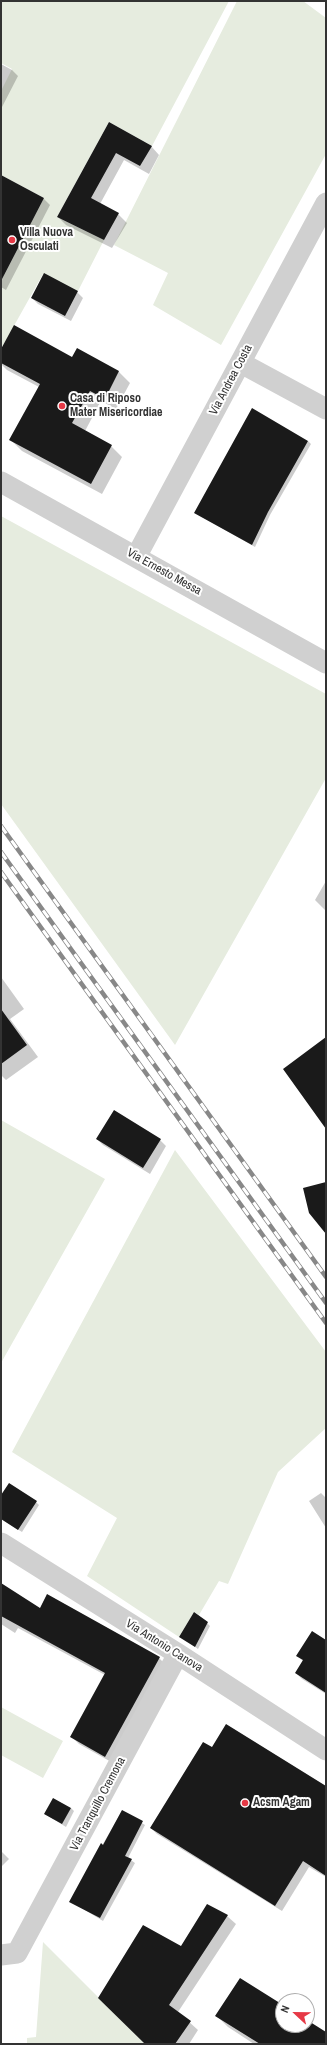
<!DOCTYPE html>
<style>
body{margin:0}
#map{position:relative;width:327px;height:2045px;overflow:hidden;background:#fff;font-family:"Archivo Narrow",sans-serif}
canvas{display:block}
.frame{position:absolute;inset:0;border:2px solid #333;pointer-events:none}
.north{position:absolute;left:275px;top:1993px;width:40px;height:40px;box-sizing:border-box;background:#fff;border:1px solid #adadad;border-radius:50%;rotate:292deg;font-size:11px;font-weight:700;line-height:16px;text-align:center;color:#333}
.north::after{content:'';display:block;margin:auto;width:14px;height:18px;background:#e63946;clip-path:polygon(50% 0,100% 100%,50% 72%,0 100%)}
</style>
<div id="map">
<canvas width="327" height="2045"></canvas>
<div class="frame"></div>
<div class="north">N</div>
</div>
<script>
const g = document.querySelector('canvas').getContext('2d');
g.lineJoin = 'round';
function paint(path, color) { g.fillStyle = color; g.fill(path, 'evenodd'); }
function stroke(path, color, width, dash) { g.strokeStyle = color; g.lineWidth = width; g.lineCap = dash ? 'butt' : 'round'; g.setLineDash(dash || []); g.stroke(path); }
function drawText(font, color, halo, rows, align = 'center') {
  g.font = font + ' "Archivo Narrow",sans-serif'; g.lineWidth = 4; g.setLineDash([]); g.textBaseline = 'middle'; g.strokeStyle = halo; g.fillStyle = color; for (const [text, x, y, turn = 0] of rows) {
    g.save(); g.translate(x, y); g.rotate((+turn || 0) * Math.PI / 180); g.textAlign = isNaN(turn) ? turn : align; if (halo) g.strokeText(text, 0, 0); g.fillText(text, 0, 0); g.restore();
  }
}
const green = new Path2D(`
 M 1,1 L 229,1 L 152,146 L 109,122 L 57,217 L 104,240 L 78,291 L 43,274 L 1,349 L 1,281 L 44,198 L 1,175 L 1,91 L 12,69 L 1,63 Z
 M 237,1 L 303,1 L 326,18 L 326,154 L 221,345 L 153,305 L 168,273 L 114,245 Z
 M 1,516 L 326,694 L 326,778 L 175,1045 L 1,804 Z
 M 1,1120 L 105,1179 L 1,1363 Z
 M 175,1150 L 326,1352 L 326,1428 L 278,1472 L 228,1584 L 219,1581 L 199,1615 L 194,1612 L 179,1637 L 87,1576 L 117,1518 L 12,1452 Z
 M 1,1707 L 63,1741 L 43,1778 L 1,1755 Z
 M 43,1942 L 145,2044 L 27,2044 L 27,2038 L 36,2037 Z`);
const shadow = new Path2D(`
 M 1,64 L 12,70 L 18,76 L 1,109 Z
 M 109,123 L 151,146 L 159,155 L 149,174 L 124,160 L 100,204 L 118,214 L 127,223 L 112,248 L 66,225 L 58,217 Z
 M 1,177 L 44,199 L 50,205 L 6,290 L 1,287 Z
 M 77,292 L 83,298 L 71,321 L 38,304 L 32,298 Z
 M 77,350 L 119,372 L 130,383 L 116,409 L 101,401 L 85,431 L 111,446 L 122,457 L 102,494 L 22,451 L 11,440 L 39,387 L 7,370 L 1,364 L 1,351 L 73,358 Z
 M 308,441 L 311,444 L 270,515 L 255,547 L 195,513 Z
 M 326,881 L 326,911 L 315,900 Z
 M 1,977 L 24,1009 L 10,1019 L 38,1057 L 6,1080 L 1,1075 Z
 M 114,1111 L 160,1140 L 166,1146 L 150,1174 L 103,1145 L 97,1139 Z
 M 321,1493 L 326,1498 L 326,1528 L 309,1501 Z
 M 1,1497 L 36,1502 L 39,1505 L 22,1532 L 1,1519 Z
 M 1,1584 L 40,1609 L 159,1658 L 166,1665 L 113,1763 L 79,1744 L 72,1737 L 105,1675 L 18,1628 L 15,1633 L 1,1624 Z
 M 207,1623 L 210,1626 L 198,1649 L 184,1639 Z
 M 326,1641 L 326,1694 L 302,1679 L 296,1673 L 303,1661 L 298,1656 Z
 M 326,1787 L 326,1877 L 309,1867 L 282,1911 L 157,1834 L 151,1828 Z
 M 71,1808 L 74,1811 L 66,1827 L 45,1814 Z
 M 122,1811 L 145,1825 L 128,1858 L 135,1863 L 103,1921 L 70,1901 Z
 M 1,1851 L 9,1859 L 1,1867 Z
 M 227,1916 L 236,1924 L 178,2012 L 198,2030 L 189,2044 L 146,2044 L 181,1947 Z
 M 283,2006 L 283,2025 L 307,2025 L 307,2021 L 326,2033 L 326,2044 L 254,2044 L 228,2027 L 217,2016 Z`);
const building = new Path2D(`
 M 109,122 L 152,146 L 140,166 L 116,153 L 91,198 L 119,213 L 104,240 L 57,217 Z
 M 1,175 L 44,198 L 1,281 Z
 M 44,273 L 78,291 L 65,316 L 31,298 Z
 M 14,325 L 72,357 L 77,348 L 119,371 L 105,399 L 90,391 L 72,423 L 112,445 L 91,484 L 9,440 L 40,384 L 1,363 L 1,349 Z
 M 252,408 L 308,441 L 268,512 L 252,545 L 194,513 Z
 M 1,1009 L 27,1045 L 1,1064 Z
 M 326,1037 L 326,1129 L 283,1069 Z
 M 114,1110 L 161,1139 L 143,1168 L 96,1139 Z
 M 326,1182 L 326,1234 L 309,1213 L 303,1188 Z
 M 9,1483 L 37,1501 L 18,1530 L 1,1519 L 1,1495 Z
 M 1,1583 L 40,1608 L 47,1594 L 160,1657 L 105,1757 L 70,1737 L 105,1673 L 1,1616 Z
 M 194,1612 L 208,1622 L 195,1647 L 179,1637 Z
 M 312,1631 L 326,1640 L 326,1693 L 295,1673 L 303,1660 L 296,1656 Z
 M 226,1724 L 326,1786 L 326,1876 L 303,1861 L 275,1906 L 150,1828 L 203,1742 L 212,1747 Z
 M 53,1798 L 71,1808 L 62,1824 L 44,1814 Z
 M 122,1810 L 143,1821 L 125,1856 L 132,1859 L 100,1918 L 69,1902 L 101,1843 L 103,1845 Z
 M 207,1904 L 228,1915 L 169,2005 L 191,2021 L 175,2044 L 145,2044 L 98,1998 L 143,1925 L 181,1946 Z
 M 240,1978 L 283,2005 L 283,2025 L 307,2025 L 307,2020 L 326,2032 L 326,2044 L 260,2044 L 215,2016 Z`);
const minor = new Path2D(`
 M 241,363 L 326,409
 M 1,482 L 326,663
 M 136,557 L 326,203
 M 1,1543 L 178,1654 L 326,1750
 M 1,1955 L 17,1953 L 178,1654`);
const rail = new Path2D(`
 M 1,826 L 326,1277
 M 1,852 L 326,1303
 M 1,872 L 326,1323`);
const markers = [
 [12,240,4,"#e63946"],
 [62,406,4,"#e63946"],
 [245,1803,4,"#e63946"]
];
const poiNames = [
 ["Villa Nuova",20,233],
 ["Osculati",20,247],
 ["Casa di Riposo",70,399],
 ["Mater Misericordiae",70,413],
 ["Acsm Agam",253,1803]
];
const streetNames = [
 ["Via Andrea Costa",231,380,-62],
 ["Via Ernesto Messa",164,572,29],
 ["Via Antonio Canova",164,1646,32],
 ["Via Tranquillo Cremona",98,1804,-62]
];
paint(green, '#e6ecdf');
paint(shadow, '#0003');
paint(building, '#1a1a1a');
stroke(minor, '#d0d0d0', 21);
stroke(rail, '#888', 4.5);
stroke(rail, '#fff', 3, [9]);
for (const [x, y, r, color] of markers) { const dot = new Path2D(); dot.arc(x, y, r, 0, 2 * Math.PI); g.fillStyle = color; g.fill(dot); stroke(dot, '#fff', 1.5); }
drawText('bold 12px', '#333', '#fff', poiNames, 'left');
drawText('12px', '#333', '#fff', streetNames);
</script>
